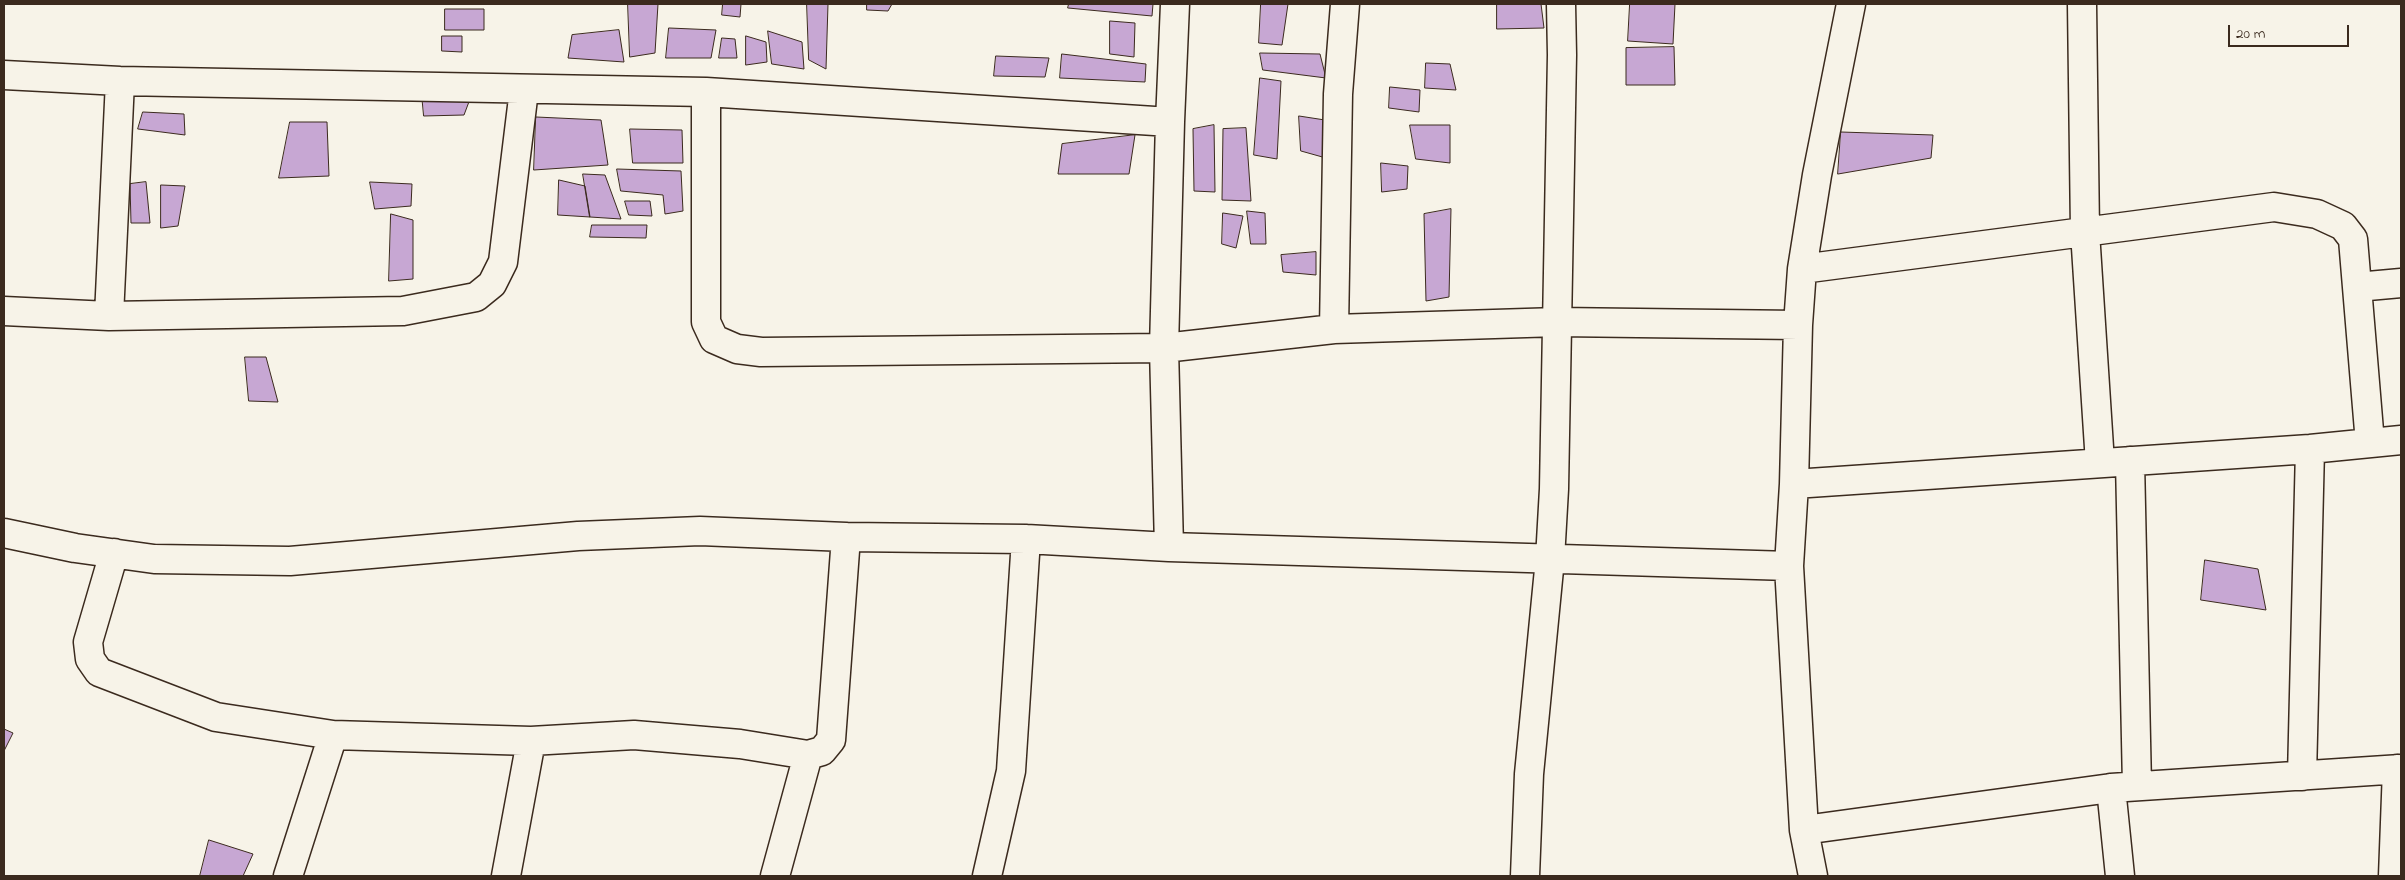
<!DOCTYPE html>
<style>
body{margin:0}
#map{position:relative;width:2405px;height:880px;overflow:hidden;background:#f7f3e8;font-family:"Indie Flower",sans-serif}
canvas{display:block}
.frame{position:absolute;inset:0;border:5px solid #3b2a1e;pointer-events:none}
.scale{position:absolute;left:2228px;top:25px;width:121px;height:22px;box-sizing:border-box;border:2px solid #3b2a1e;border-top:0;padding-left:6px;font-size:15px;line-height:18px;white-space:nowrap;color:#3b2a1e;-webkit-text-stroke:4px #f7f3e8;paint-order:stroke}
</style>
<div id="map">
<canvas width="2405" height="880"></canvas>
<div class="frame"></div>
<div class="scale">20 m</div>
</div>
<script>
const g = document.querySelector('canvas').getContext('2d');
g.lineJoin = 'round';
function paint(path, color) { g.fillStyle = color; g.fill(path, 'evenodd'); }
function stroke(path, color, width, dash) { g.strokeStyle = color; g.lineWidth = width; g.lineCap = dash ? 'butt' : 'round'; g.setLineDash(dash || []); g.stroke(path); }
const building = new Path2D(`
 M 628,4 L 658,4 L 655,53 L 630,57 Z
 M 723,4 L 741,4 L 740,17 L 722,15 Z
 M 807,4 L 828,4 L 826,69 L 809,60 Z
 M 867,4 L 892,4 L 888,11 L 867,10 Z
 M 1069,4 L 1153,4 L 1152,16 L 1068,8 Z
 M 1261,4 L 1288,4 L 1282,45 L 1259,43 Z
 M 1497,4 L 1541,4 L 1544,28 L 1497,29 Z
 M 1630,4 L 1675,4 L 1673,44 L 1628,41 Z
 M 445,9 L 484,9 L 484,30 L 445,30 Z
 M 1110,21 L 1135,23 L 1134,57 L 1110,54 Z
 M 669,28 L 716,30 L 711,58 L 666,58 Z
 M 619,30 L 624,62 L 568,58 L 572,35 Z
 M 768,31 L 802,42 L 804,69 L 772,64 Z
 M 442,36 L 462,36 L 462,52 L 442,51 Z
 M 746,36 L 766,42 L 767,62 L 746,65 Z
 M 722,38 L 735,39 L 737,58 L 719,58 Z
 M 1674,47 L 1675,85 L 1626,85 L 1626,48 Z
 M 1260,53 L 1320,54 L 1326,78 L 1263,70 Z
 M 1062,54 L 1146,64 L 1145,82 L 1060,78 Z
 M 996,56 L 1049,58 L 1045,77 L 994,76 Z
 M 1426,63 L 1450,64 L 1456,90 L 1425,88 Z
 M 1260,78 L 1281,81 L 1277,159 L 1254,155 Z
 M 1390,87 L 1420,90 L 1419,112 L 1389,108 Z
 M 422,95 L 470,99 L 464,115 L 424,116 Z
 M 143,112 L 184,114 L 185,135 L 138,129 Z
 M 1299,116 L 1325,120 L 1326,158 L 1301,151 Z
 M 536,117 L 601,120 L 608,165 L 534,170 Z
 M 290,122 L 327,122 L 329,176 L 279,178 Z
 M 1214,125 L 1215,192 L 1194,191 L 1193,129 Z
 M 1410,125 L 1450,125 L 1450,163 L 1416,159 Z
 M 1246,128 L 1251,201 L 1222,200 L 1223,129 Z
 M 630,129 L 682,130 L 683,163 L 633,163 Z
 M 1841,132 L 1933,135 L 1931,158 L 1838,174 Z
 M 1135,135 L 1129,174 L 1058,174 L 1062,144 Z
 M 1381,163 L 1408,166 L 1407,189 L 1382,192 Z
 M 617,169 L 681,171 L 683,211 L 665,214 L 663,195 L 621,191 Z
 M 583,174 L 605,175 L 621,219 L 590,217 Z
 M 559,180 L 585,186 L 590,217 L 558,215 Z
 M 146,182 L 150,223 L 131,223 L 130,184 Z
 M 370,182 L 412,184 L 411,206 L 375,209 Z
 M 161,185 L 185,186 L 178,226 L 161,228 Z
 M 625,201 L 650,201 L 652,216 L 629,215 Z
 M 1451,209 L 1449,297 L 1426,301 L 1424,214 Z
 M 1247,211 L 1265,213 L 1266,244 L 1251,244 Z
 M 1223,213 L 1243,216 L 1236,248 L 1222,244 Z
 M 391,214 L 413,220 L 413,279 L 389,281 Z
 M 592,225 L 647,225 L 646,238 L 590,237 Z
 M 1316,252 L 1316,275 L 1283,272 L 1281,255 Z
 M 245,357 L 266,357 L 278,402 L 249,401 Z
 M 2205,560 L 2258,569 L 2266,610 L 2201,600 Z
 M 4,729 L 13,733 L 4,751 Z
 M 209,840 L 253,854 L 243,876 L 200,876 Z`);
const minor = new Path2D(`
 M 2082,4 L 2085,232 L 2100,463
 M 4,75 L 120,81 L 706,92 L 1170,122
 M 706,92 L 706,322 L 714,339 L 737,349 L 761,352 L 1164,348 L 1334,329 L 1558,322 L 1798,325
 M 1802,269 L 2274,207 L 2317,214 L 2343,226 L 2353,239 L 2370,443
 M 2357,287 L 2401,283
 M 4,311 L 109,316 L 403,311 L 476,297 L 492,284 L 503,262 L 524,90
 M 109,316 L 120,81
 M 1334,329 L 1338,94 L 1345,4
 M 2130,461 L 2137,786
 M 1794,484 L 2310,449 L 2401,440
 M 4,533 L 75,548 L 154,559 L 290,561 L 578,536 L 700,531 L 846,537 L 1026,539 L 1169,547 L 1789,566
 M 1169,547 L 1164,348 L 1170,122 L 1175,4
 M 114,553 L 88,642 L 90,659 L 99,672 L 216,717 L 333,735 L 531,741 L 634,735 L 740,744 L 808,755 L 822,751 L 831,740 L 846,537
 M 2302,776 L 2310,449
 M 2111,788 L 2120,876
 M 1804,830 L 2111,788 L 2401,769
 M 288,876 L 333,735
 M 506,876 L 531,741
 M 775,876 L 808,755
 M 987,876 L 1011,771 L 1026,539
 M 1525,876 L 1529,774 L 1550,559 L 1554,489 L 1562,55 L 1561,4
 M 1813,876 L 1804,830 L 1789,566 L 1794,484 L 1798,325 L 1802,269 L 1817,175 L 1851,4
 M 2393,876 L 2397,769`);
paint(building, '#c7a7d3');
stroke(building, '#3b2a1e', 1);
stroke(minor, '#3b2a1e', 31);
stroke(minor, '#f7f3e8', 28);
</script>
